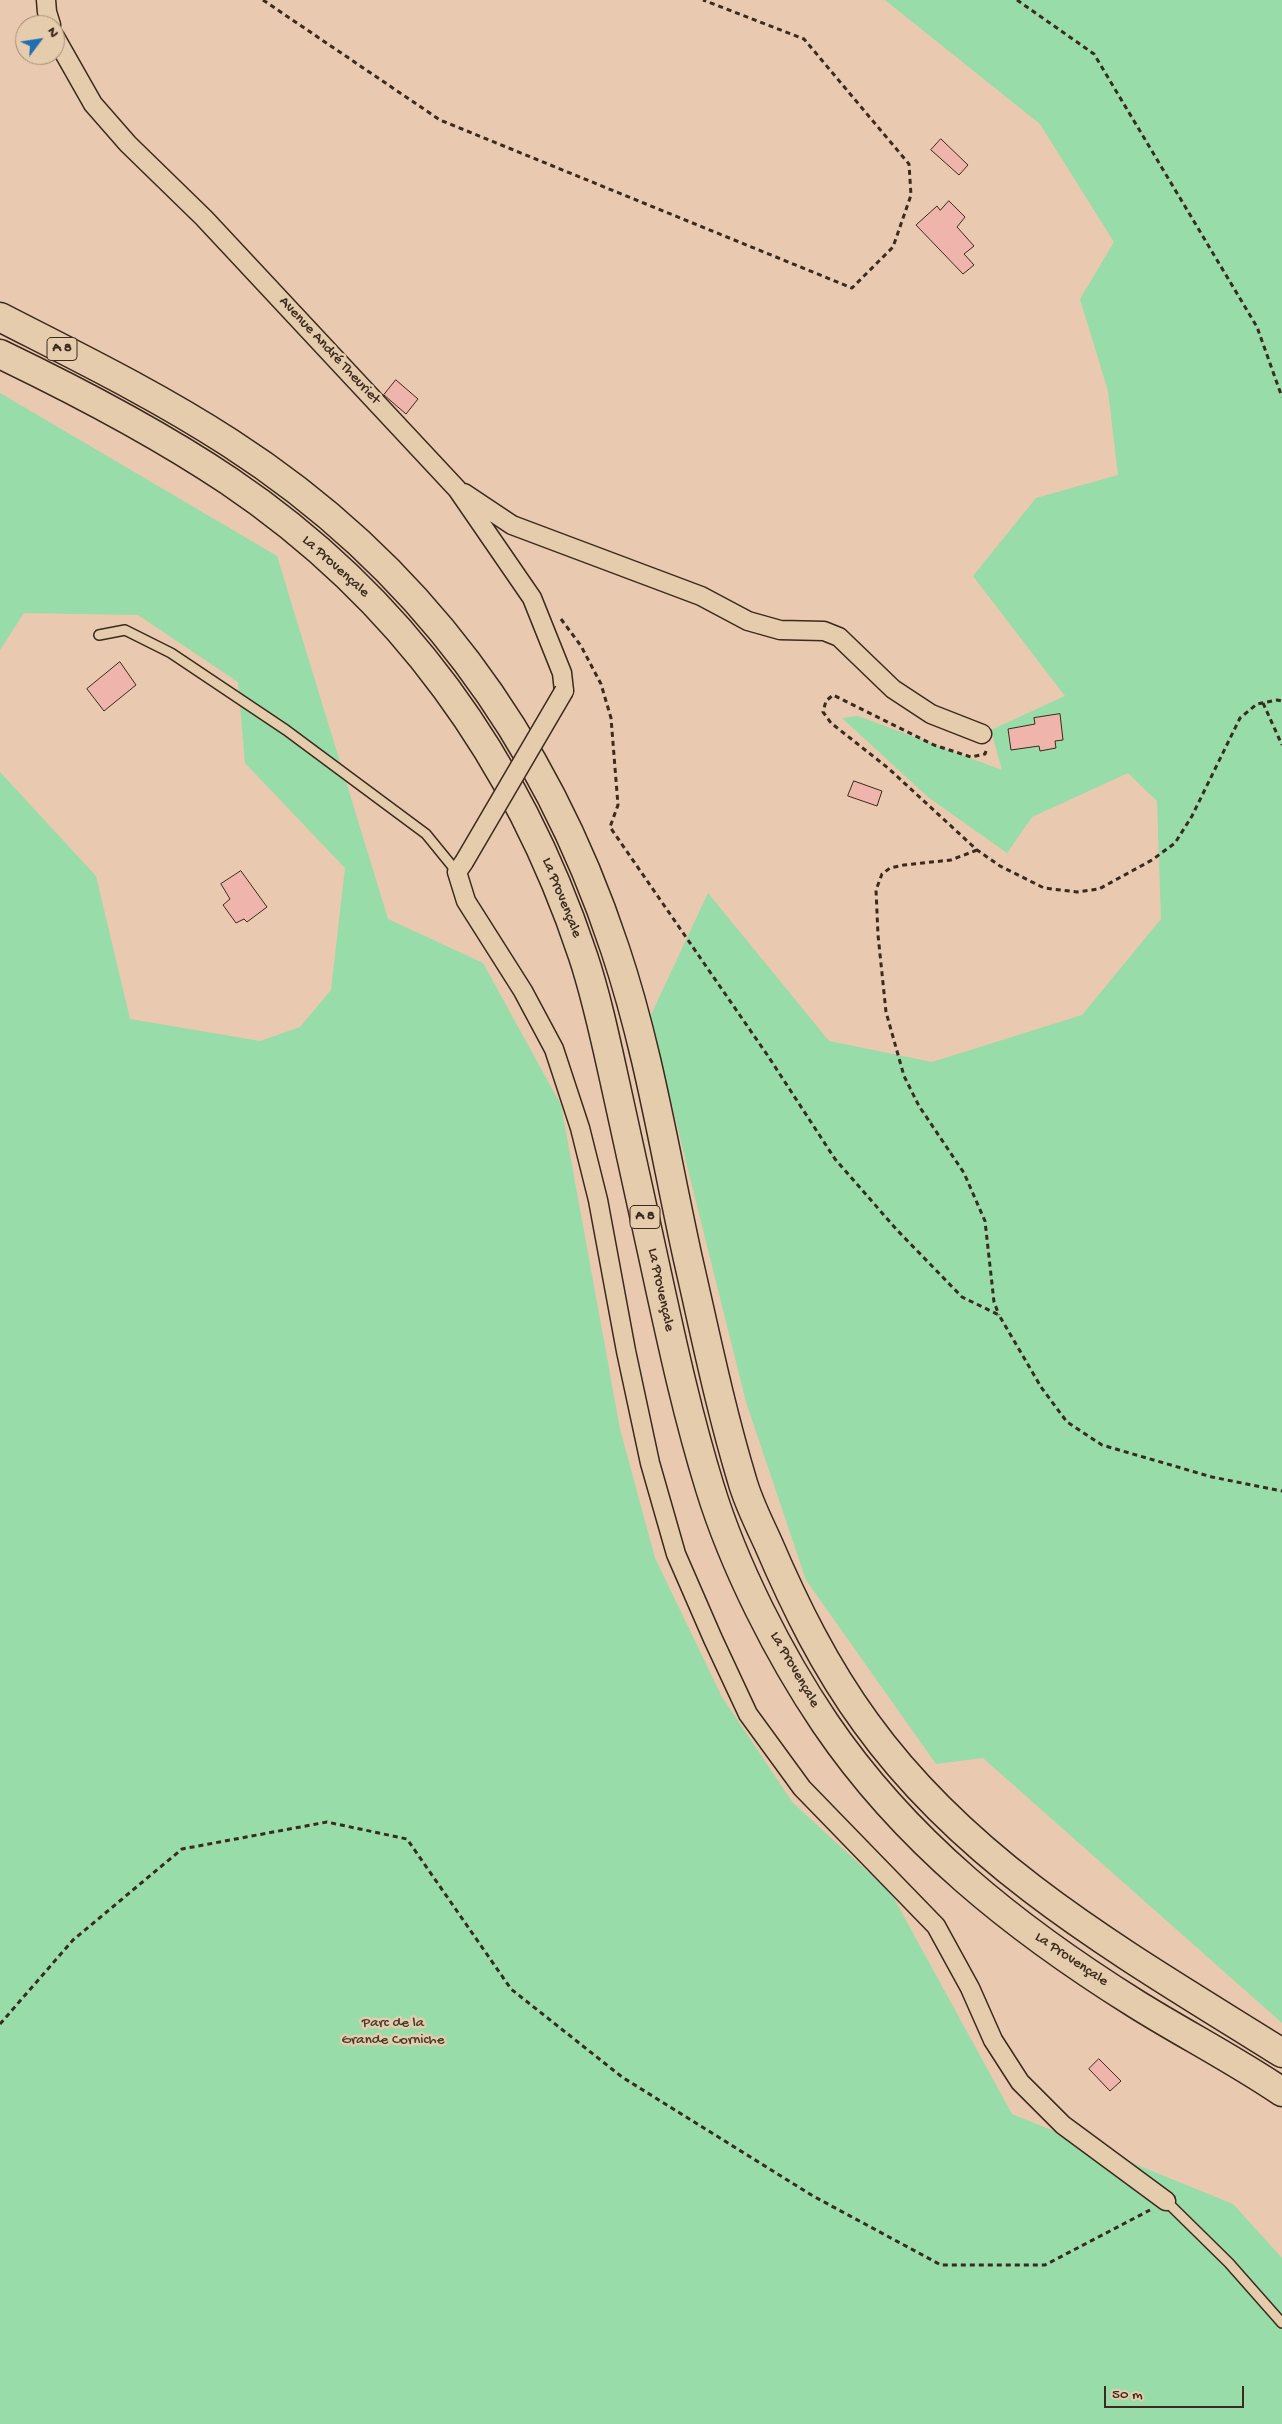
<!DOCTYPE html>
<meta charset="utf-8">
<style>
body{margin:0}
#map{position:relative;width:1282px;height:2424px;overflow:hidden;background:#e9c9af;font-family:"Gochi Hand",sans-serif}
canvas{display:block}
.north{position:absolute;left:15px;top:15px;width:50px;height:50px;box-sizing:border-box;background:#e5ccad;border:1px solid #a18b74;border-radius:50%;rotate:59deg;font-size:14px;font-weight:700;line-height:20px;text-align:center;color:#3b2a1e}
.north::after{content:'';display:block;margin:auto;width:18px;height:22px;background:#1f6fb2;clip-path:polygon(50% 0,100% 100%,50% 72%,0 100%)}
.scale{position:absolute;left:1104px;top:2386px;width:140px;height:22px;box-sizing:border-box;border:2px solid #3b2a1e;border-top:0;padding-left:6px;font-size:15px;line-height:18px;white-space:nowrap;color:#3b2a1e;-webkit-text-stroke:4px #e5ccad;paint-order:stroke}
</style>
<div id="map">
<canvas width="1282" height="2424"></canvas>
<div class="north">N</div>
<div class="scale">50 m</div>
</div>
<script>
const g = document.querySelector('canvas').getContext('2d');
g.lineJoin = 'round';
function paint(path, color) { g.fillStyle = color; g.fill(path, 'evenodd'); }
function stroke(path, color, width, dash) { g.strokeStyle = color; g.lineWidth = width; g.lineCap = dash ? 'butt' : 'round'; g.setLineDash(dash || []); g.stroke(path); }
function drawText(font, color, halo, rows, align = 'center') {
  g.font = font + ' "Gochi Hand",sans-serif'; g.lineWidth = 5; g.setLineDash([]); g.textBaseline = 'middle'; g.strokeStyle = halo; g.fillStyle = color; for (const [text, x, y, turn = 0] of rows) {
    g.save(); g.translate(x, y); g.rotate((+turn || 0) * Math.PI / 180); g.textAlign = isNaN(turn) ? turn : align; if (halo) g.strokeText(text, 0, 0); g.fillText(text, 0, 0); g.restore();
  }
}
const green = new Path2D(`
 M 885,0 L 1282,0 L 1282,2023 L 983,1758 L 936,1764 L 806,1580 L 746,1402 L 650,1017 L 708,893 L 829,1041 L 932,1062 L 1082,1015 L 1161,919 L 1157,801 L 1128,773 L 1032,817 L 1007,853 L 928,797 L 842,718 L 858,716 L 1002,770 L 991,730 L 1065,696 L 973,576 L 1036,498 L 1118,475 L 1108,391 L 1080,299 L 1114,242 L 1040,124 Z
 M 0,393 L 277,556 L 388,919 L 483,963 L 561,1105 L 620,1429 L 655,1558 L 722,1697 L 793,1803 L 891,1893 L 1012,2114 L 1233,2204 L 1282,2258 L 1282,2424 L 0,2424 L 0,772 L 96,876 L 130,1019 L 260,1041 L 300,1027 L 331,990 L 345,868 L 245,763 L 238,682 L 138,615 L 24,613 L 0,650 Z`);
const building = new Path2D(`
 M 941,139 L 968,165 L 959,175 L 931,150 Z
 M 949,201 L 965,217 L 957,227 L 974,246 L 964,254 L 974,265 L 963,274 L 916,225 L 937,206 L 940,210 Z
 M 396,380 L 418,399 L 406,414 L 384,395 Z
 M 120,662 L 136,685 L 104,711 L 87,689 Z
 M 1060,714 L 1063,740 L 1055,741 L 1056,748 L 1040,751 L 1039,746 L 1011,750 L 1008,729 L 1035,724 L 1034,718 Z
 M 854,781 L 882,791 L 877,806 L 848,796 Z
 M 241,871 L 267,907 L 247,922 L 244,919 L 236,923 L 223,905 L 230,899 L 221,884 Z
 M 1099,2059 L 1121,2081 L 1110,2091 L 1089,2069 Z`);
const path = new Path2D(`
 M 263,0 L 440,120 L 852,288 L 893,247 L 911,195 L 909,164 L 804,39 L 703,0
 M 1017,0 L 1094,54 L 1257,327 L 1282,397
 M 561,619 L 581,646 L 601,684 L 611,718 L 618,805 L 610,827 L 768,1056 L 835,1159 L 897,1230 L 962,1297 L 999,1315 L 1041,1387 L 1067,1422 L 1102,1445 L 1212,1477 L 1282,1491
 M 1263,703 L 1282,745
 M 986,751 L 985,754 L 971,757 L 934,745 L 833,695 L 826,701 L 823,712 L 831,723 L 888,768 L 977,850 L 1000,866 L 1044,888 L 1077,892 L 1099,889 L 1152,860 L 1175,843 L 1192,816 L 1240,718 L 1257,704 L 1277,700 L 1282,701
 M 977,850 L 951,860 L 904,865 L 890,868 L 882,874 L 876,890 L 878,935 L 886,1012 L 904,1076 L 919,1106 L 964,1173 L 985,1221 L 994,1302 L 999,1315
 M 0,2024 L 73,1940 L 182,1849 L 327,1822 L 407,1839 L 511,1989 L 622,2077 L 813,2196 L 941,2265 L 1045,2265 L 1150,2210`);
const lane = new Path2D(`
 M 99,635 L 125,630 L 171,653 L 286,730 L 426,834 L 457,872
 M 1166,2201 L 1229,2263 L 1282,2323`);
const street = new Path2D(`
 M 46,0 L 47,12 L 51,25
 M 55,37 L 93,104 L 128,144 L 204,218 L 457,489 L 532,598 L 562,673 L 564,691
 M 464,493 L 512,525 L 701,596 L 748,621 L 780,630 L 824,631 L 839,637 L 893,689 L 931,714 L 982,734
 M 464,862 L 457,872 L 466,901 L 523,991 L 554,1049 L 580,1128 L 598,1200 L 626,1351 L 650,1463 L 676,1554 L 713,1639 L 748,1714 L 802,1788 L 936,1926 L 970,1988 L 993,2040 L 1020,2082 L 1063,2125 L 1166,2201`);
const highway = new Path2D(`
 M 0,317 C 78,357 156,395 230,443 C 418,564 545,737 615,949 C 649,1050 665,1155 688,1259 C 705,1333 720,1407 742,1480 C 748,1502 759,1523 768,1543 C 795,1606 825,1667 866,1723 C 972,1870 1131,1958 1282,2053
 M 0,354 C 79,392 156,432 229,481 C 401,597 518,760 583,956 C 596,995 605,1037 614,1078 C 625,1130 637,1181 648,1233 C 667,1319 684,1404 710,1488 C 734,1566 779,1655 825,1723 C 905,1841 1016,1929 1136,2004 C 1184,2034 1235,2060 1282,2092`);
const streetBridge = new Path2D(`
 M 464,862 L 564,691`);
const shields = [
 [62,349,30],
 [645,1217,30]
];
const shieldNames = [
 ["A 8",62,349],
 ["A 8",645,1217]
];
const streetNames = [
 ["Avenue André Theuriet",329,351,47],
 ["La Provençale",335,567,42],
 ["La Provençale",561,898,68],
 ["La Provençale",660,1290,78],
 ["La Provençale",794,1670,60],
 ["La Provençale",1071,1960,34]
];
const parkNames = [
 ["Parc de la",393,2024],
 ["Grande Corniche",393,2041]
];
paint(green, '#97dca9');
paint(building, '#efb5ad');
stroke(building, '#3b2a1e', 1);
stroke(lane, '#3b2a1e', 12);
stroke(street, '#3b2a1e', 21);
stroke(highway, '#3b2a1e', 31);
stroke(path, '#3b2a1e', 3, [5, 4]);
stroke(lane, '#e5ccad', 9);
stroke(street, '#e5ccad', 18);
stroke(highway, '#e5ccad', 28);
stroke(streetBridge, '#3b2a1e', 21, []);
stroke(streetBridge, '#e5ccad', 18);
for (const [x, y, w] of shields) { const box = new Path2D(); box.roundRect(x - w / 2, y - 11.5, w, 23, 4); g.fillStyle = '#e5ccad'; g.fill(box); stroke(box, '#3b2a1e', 1); }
drawText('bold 14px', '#3b2a1e', null, shieldNames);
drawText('15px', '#3b2a1e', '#e5ccad', streetNames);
drawText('15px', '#443c2c', '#e5ccad', parkNames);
</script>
